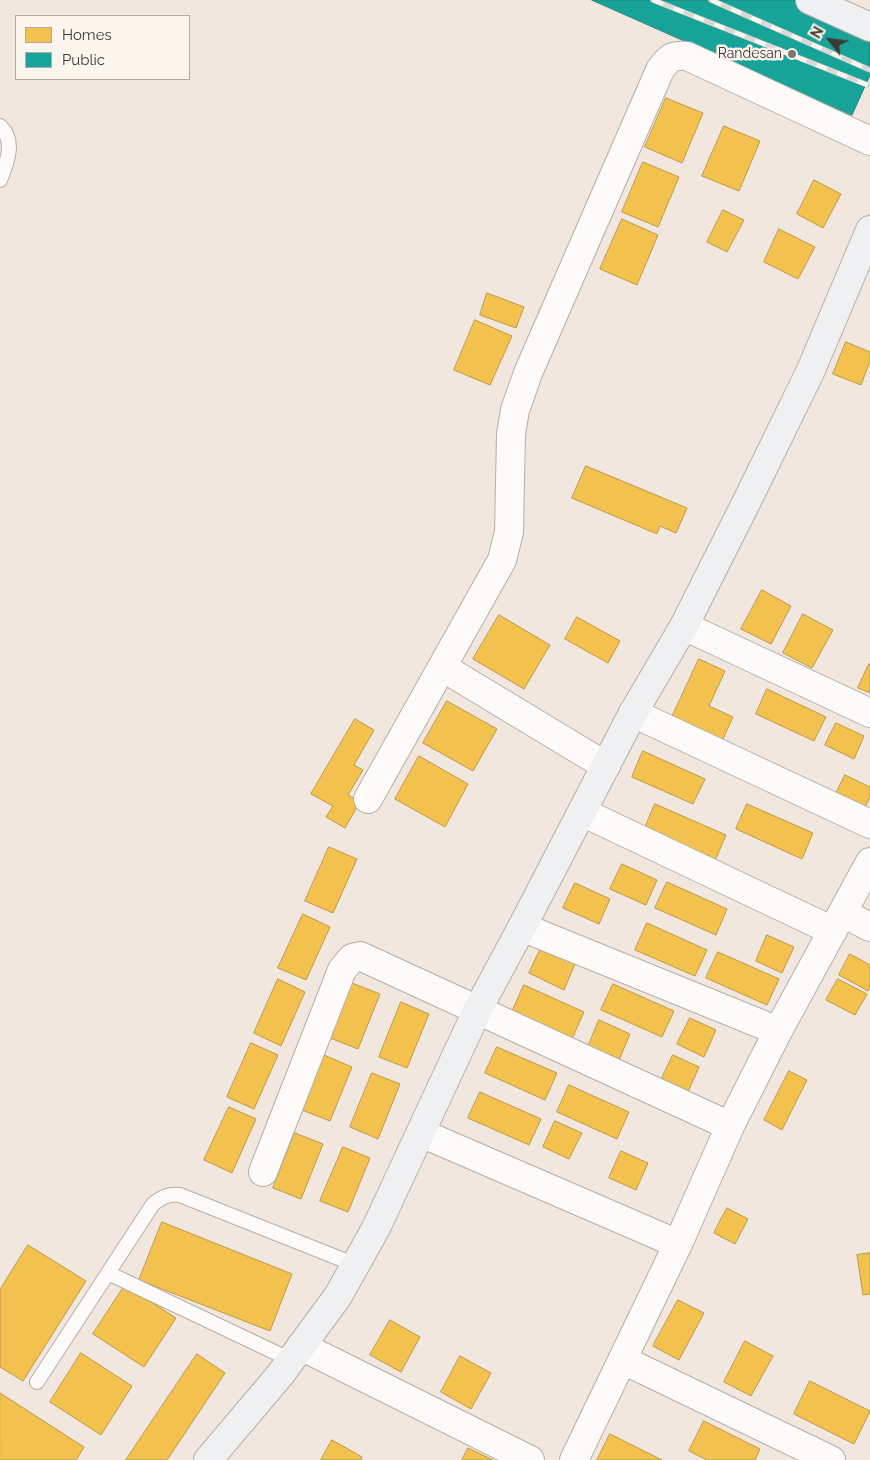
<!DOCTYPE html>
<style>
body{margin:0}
#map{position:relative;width:870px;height:1460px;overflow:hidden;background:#f1e7de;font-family:Raleway,sans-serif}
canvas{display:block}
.legend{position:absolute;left:15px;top:15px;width:175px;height:65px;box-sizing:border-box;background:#fdf6ef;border:1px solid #b1aaa3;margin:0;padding:6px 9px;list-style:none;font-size:15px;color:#403932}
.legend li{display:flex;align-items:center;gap:10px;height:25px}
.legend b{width:25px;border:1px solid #b1aaa3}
.north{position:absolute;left:805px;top:15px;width:50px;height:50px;-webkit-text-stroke:4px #fdf6ef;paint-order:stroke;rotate:300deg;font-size:14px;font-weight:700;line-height:20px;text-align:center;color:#403932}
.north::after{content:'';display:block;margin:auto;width:18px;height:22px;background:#403932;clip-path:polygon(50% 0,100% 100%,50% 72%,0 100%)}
</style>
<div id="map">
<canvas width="870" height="1460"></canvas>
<ul class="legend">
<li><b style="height:14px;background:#f2c14e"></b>Homes</li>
<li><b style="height:14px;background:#17a398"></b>Public</li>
</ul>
<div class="north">N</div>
</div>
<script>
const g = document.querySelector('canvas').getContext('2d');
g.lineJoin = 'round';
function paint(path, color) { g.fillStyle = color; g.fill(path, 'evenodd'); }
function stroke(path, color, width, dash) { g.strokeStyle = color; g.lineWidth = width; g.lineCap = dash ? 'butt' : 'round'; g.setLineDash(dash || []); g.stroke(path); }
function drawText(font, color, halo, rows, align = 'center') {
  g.font = font + ' Raleway,sans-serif'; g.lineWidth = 5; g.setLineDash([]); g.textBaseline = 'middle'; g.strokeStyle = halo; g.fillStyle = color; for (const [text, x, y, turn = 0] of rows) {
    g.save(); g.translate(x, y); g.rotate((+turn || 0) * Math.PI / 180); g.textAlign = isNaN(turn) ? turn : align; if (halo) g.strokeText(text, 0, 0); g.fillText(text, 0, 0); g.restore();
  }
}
const homes = new Path2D(`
 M 666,98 L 703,113 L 682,163 L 645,147 Z
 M 724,126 L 760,141 L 739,191 L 702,176 Z
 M 643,162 L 679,177 L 658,227 L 622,212 Z
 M 814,180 L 841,194 L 823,228 L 797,214 Z
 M 723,210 L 744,220 L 727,252 L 707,242 Z
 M 622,219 L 658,235 L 637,285 L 600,269 Z
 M 779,229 L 815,247 L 798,279 L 764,262 Z
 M 487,293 L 524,307 L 516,328 L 480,315 Z
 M 475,320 L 512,336 L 490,385 L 454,370 Z
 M 846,342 L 870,352 L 870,361 L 861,385 L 833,374 Z
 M 586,466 L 687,508 L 676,533 L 660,526 L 657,534 L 572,498 Z
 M 762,590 L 791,606 L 771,644 L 741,629 Z
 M 803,614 L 833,630 L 812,668 L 783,653 Z
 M 499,615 L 550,645 L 524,689 L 473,659 Z
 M 577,617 L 620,641 L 608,663 L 565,639 Z
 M 699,659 L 725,671 L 709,706 L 733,717 L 722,741 L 672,717 Z
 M 869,664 L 870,664 L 870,693 L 858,688 Z
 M 767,689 L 826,717 L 814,741 L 756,714 Z
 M 447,701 L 497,729 L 473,771 L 423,743 Z
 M 355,719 L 374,730 L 354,765 L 363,770 L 348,795 L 360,802 L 345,828 L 326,817 L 333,806 L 311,794 Z
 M 836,723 L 864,736 L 854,759 L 825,745 Z
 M 643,751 L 705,779 L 693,804 L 632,777 Z
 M 419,756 L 468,784 L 445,827 L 395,799 Z
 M 845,775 L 870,787 L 870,796 L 863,812 L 834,798 Z
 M 655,804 L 726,835 L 715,861 L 644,830 Z
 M 747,804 L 813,833 L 802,859 L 736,829 Z
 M 329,847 L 357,859 L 333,913 L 305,901 Z
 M 622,864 L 657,880 L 646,905 L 610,889 Z
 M 667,882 L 727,909 L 716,935 L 655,908 Z
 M 575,883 L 610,899 L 599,924 L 563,908 Z
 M 303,914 L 330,927 L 306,980 L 278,968 Z
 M 647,923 L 707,950 L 695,976 L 635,950 Z
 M 767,935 L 794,947 L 782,973 L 756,961 Z
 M 541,948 L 575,964 L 564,990 L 529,973 Z
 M 718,952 L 779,979 L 767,1005 L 706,978 Z
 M 850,954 L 870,965 L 870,986 L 868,991 L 839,975 Z
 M 278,979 L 305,992 L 281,1046 L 254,1033 Z
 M 838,979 L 867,994 L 855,1015 L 826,1000 Z
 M 352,983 L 380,994 L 358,1049 L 330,1038 Z
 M 613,984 L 674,1011 L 662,1037 L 601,1010 Z
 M 524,985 L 584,1012 L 572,1039 L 512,1012 Z
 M 401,1002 L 429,1014 L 407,1068 L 379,1057 Z
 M 690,1018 L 716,1030 L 704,1057 L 677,1044 Z
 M 599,1020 L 630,1034 L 619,1060 L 588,1047 Z
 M 251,1043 L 278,1055 L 254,1109 L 227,1097 Z
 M 497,1047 L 557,1073 L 545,1100 L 485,1073 Z
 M 324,1055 L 352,1067 L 330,1121 L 302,1110 Z
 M 673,1055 L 699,1067 L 687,1094 L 660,1082 Z
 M 789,1071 L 807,1080 L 782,1130 L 764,1120 Z
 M 372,1073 L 400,1084 L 378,1139 L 350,1127 Z
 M 569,1085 L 629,1112 L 617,1139 L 557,1112 Z
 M 480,1092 L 541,1119 L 529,1145 L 468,1118 Z
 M 229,1107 L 256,1119 L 232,1173 L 204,1160 Z
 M 555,1121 L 582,1133 L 569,1159 L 543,1147 Z
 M 295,1133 L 323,1144 L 301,1199 L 273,1188 Z
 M 343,1147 L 370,1158 L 348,1212 L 320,1201 Z
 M 621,1151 L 648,1163 L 636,1190 L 609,1178 Z
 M 727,1208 L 748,1219 L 735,1244 L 714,1233 Z
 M 162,1222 L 292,1274 L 270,1331 L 139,1280 Z
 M 28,1245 L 86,1281 L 23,1381 L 0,1367 L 0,1290 Z
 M 870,1253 L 870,1294 L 863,1295 L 857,1255 Z
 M 125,1285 L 176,1318 L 144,1367 L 93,1334 Z
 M 678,1300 L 704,1313 L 679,1360 L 653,1346 Z
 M 390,1320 L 420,1337 L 401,1372 L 370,1355 Z
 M 745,1341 L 773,1356 L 751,1396 L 724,1382 Z
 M 81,1353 L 132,1386 L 101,1435 L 50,1402 Z
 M 197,1354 L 225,1373 L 167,1460 L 126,1460 Z
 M 460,1356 L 491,1373 L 471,1409 L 441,1392 Z
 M 810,1381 L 870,1411 L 854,1444 L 794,1414 Z
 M 0,1393 L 84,1447 L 76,1460 L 0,1460 Z
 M 704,1421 L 760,1449 L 755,1460 L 707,1460 L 689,1451 Z
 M 610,1434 L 662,1460 L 597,1460 Z
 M 332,1440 L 362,1457 L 361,1460 L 321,1460 Z
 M 468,1448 L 493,1460 L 462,1460 Z`);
const public = new Path2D(`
 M 592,0 L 795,0 L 870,33 L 870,75 L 852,115 Z`);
const lane = new Path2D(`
 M 0,126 C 16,140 7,163 0,180
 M 108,1273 L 291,1360
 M 37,1382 L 153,1204 C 162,1197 168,1194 180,1195 L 356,1265`);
const street = new Path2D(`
 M 684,626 L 870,713
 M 442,667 L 606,766
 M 633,713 L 870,824
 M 368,799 L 502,560 L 509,532 L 511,434 L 515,410 L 528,373 L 660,70 C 669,58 671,55 687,56 L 870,141
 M 582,812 L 833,931
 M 843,913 L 870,927
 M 522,927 L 778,1031
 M 421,1133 L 678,1244
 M 263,1172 L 342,970 L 352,958 L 360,956 L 730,1126
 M 301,1346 L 530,1460
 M 623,1360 L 831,1460
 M 574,1460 L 678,1244 L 730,1126 L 778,1031 L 870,862`);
const secondary = new Path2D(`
 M 810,0 L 870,27
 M 208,1460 L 280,1375 L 338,1296 L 376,1228 L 478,1009 L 522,927 L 633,713 L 684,626 L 746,503 L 811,370 L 870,230`);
const rail = new Path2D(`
 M 653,0 L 870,86
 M 711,0 L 870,70`);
const markers = [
 [792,54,5,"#7e766e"]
];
const poiNames = [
 ["Randesan",782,54]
];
paint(homes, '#f2c14e');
stroke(homes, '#bd9846', 1);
paint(public, '#17a398');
stroke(public, '#238379', 1);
stroke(lane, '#b6aea6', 16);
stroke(street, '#b6aea6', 30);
stroke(secondary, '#b6aea6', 30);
stroke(lane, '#fdfbfa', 14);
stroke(street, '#fdfbfa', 28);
stroke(secondary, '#eef0f1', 28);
stroke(rail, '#dad7d4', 5.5);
stroke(rail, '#fdf6ef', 4, [11]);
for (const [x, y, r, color] of markers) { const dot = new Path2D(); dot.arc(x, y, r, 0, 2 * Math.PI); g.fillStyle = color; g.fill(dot); stroke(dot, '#fdf6ef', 2); }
drawText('14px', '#403932', '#fdf6ef', poiNames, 'right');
</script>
